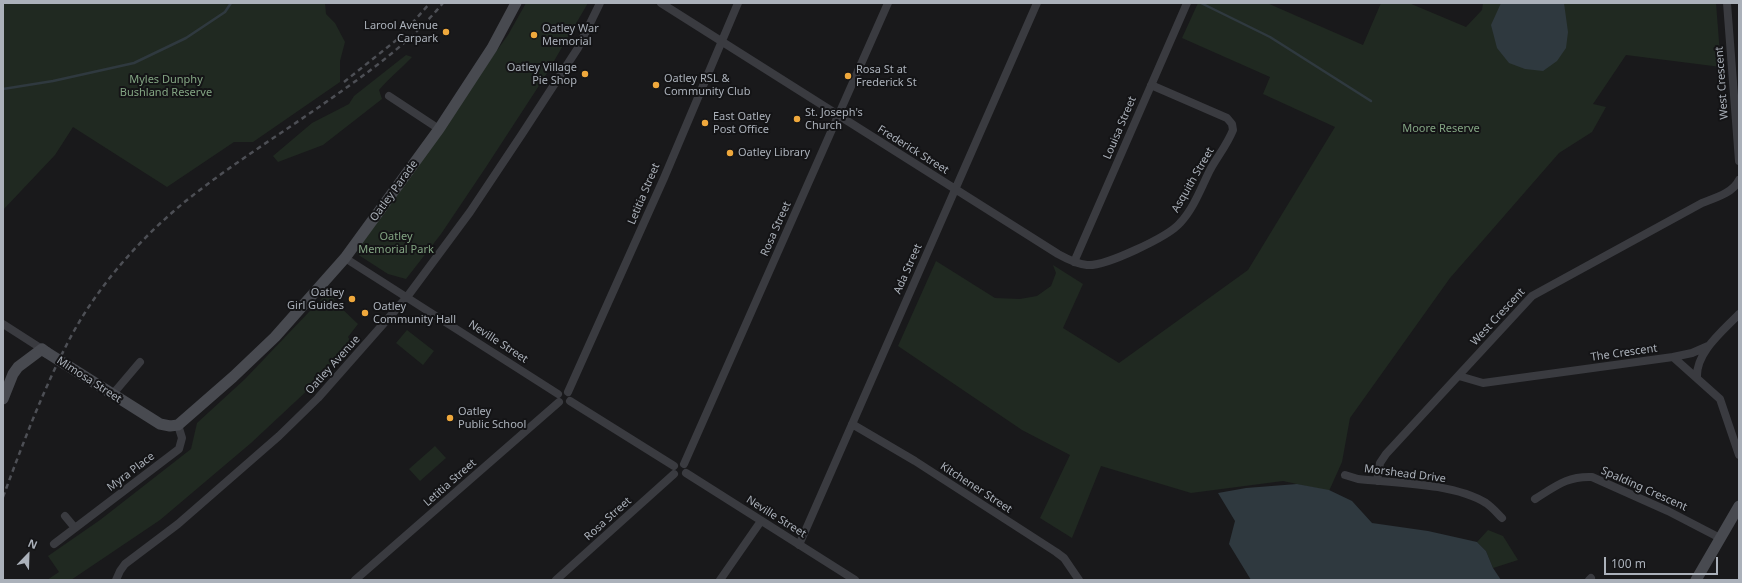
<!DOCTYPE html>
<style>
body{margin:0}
#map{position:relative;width:1742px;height:583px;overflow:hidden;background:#19191b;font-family:"Noto Sans",sans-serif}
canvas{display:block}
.frame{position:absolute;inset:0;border:4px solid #abb1ba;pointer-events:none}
.north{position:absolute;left:8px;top:535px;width:40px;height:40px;-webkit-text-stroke:3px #141416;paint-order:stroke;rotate:23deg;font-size:11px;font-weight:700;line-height:16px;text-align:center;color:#abb1ba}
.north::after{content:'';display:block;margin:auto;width:14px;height:18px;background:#abb1ba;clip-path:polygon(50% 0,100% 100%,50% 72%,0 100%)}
.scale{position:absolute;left:1604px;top:557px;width:114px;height:18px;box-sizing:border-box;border:2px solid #abb1ba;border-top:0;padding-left:5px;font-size:12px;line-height:14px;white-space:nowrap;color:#abb1ba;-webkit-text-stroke:3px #141416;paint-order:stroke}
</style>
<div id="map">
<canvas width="1742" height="583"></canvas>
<div class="frame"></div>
<div class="north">N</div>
<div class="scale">100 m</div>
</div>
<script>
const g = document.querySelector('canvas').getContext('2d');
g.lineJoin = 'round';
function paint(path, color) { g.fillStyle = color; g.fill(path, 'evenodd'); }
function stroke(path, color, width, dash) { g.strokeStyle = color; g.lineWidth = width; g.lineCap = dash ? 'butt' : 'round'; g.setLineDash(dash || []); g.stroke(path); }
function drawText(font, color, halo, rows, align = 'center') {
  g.font = font + ' "Noto Sans",sans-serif'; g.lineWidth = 4; g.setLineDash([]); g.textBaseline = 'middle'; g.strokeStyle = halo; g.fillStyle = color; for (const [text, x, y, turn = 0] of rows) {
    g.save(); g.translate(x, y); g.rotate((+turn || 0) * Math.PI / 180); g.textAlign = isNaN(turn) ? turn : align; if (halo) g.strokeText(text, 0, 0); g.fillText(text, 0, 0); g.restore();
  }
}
const green = new Path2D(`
 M 3,3 L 325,3 L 326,14 L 335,23 L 345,42 L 340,61 L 340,82 L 253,142 L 234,142 L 167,187 L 73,127 L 55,155 L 3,210 Z
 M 526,3 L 588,3 L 544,78 L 486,167 L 441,234 L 406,279 L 388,274 L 357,254 L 356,246 L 508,35 Z
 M 1198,3 L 1267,3 L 1363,45 L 1381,3 L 1409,3 L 1466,27 L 1482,10 L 1483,3 L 1716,3 L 1721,67 L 1626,55 L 1593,104 L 1606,107 L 1592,132 L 1559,153 L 1450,278 L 1350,418 L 1342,462 L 1329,491 L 1283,481 L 1191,493 L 1101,466 L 1072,538 L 1040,518 L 1070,455 L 1022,430 L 898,346 L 936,261 L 995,298 L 1020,299 L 1037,296 L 1051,286 L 1056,273 L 1053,265 L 1083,284 L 1063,328 L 1119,363 L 1248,270 L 1335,127 L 1263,94 L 1270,77 L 1182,38 Z
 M 406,55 L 412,57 C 401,69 389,78 379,90 L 382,99 L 323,145 L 278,162 L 273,156 L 312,123 L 349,104 L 354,96 Z
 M 329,291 L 337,304 L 358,324 L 348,337 L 351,342 L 311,387 L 251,443 L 160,520 L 71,580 L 47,580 L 59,572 L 48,556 L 100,520 L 191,449 L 197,423 L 245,379 Z
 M 407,330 L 434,351 L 423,365 L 396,343 Z
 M 435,446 L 446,458 L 420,481 L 409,469 Z
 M 1488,530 L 1503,536 L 1518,560 L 1493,568 L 1486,551 L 1477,542 Z`);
const water = new Path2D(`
 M 1501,3 L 1564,3 L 1568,32 L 1566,48 L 1557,61 L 1543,71 L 1525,69 L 1509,63 L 1497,48 L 1491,25 Z
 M 1297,484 L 1329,490 L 1352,501 L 1372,523 L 1428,531 L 1477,542 L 1486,551 L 1493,568 L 1501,580 L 1251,580 L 1229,544 L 1235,521 L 1218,493 L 1246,488 Z`);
const stream = new Path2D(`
 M 1201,3 L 1270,37 L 1371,101
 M 3,89 L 53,81 L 134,63 L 186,38 L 225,12 L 231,3`);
const street = new Path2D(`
 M 661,3 L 1058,254 C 1067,259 1077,264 1087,265 C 1104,267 1168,237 1180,223 C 1194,208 1201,188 1210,170 C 1217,157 1227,145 1233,130 L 1232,124 L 1227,118 L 1151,85
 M 1727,3 L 1739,161
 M 389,96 L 439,129
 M 345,258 L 558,394
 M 1074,262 L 1187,3
 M 3,324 L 42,349
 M 1673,357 L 1692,353 L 1708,346
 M 1459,376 L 1483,383 L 1673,357 L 1720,399 L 1739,455
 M 1697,377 C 1696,352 1723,331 1739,314
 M 568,392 L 664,178 L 738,3
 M 112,395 L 140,362
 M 570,401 L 674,466
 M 852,424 L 915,461 L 1056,552 L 1064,558 L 1079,580
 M 684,464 L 888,3
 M 686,473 L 855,580
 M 1345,475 L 1358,479 C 1395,483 1454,483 1486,503 C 1492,507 1497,513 1502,518
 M 1377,481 L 1380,463 L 1386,454 L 1532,296 L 1702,203 C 1715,198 1733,193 1739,180
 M 1535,499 C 1556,486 1567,476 1592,477 L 1668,511 L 1720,538
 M 65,516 L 75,528
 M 54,544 L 179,449 L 182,438 L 178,425
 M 799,545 L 1037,3
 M 116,580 L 120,571 L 125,564 L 178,524 L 279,436 L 318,398 L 407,297 L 470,212 L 522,134 L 578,48 L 600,3
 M 355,580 L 559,402
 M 556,580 L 674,474
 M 720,580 L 761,521
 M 1589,580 L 1591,578`);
const secondary = new Path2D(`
 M 65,364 L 160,424 L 170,426 L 178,425 L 233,377 L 275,337 L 345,258 L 439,129 L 492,48 L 516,3
 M 3,399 L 13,374 L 18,367 L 42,349 L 46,352
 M 1696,580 L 1739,506`);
const rail = new Path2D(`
 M 344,82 L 399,38 L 430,3
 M 3,497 C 22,446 41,395 66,346 C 94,290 138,240 187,200 C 232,164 282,133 329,100 C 370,71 411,42 443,3`);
const secondaryBridge = new Path2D(`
 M 46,352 L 65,364`);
const markers = [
 [446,32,4,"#efa83c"],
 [534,35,4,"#efa83c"],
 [585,74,4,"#efa83c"],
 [848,76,4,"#efa83c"],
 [656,85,4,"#efa83c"],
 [797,119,4,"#efa83c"],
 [705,123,4,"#efa83c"],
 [730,153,4,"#efa83c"],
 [352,299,4,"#efa83c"],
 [365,313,4,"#efa83c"],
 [450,418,4,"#efa83c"]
];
const poiNames = [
 ["Larool Avenue",438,26,"right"],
 ["Carpark",438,39,"right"],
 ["Oatley War",542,29],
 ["Memorial",542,42],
 ["Oatley Village",577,68,"right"],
 ["Pie Shop",577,81,"right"],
 ["Rosa St at",856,70],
 ["Frederick St",856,83],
 ["Oatley RSL &",664,79],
 ["Community Club",664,92],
 ["St. Joseph's",805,113],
 ["Church",805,126],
 ["East Oatley",713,117],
 ["Post Office",713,130],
 ["Oatley Library",738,153],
 ["Oatley",344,293,"right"],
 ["Girl Guides",344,306,"right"],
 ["Oatley",373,307],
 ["Community Hall",373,320],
 ["Oatley",458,412],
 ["Public School",458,425]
];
const parkNames = [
 ["Myles Dunphy",166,80],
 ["Bushland Reserve",166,93],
 ["Moore Reserve",1441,129],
 ["Oatley",396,237],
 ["Memorial Park",396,250]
];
const streetNames = [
 ["West Crescent",1722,83,-94],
 ["Louisa Street",1120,128,-67],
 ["Frederick Street",913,150,32],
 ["Asquith Street",1193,180,-60],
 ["Oatley Parade",394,191,-54],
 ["Letitia Street",644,194,-67],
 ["Rosa Street",776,229,-66],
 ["Ada Street",908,269,-66],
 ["West Crescent",1498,317,-47],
 ["Neville Street",498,342,33],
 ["The Crescent",1624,353,-8],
 ["Oatley Avenue",333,365,-48],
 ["Mimosa Street",89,380,33],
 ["Myra Place",131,472,-37],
 ["Morshead Drive",1405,474,7],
 ["Letitia Street",450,483,-41],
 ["Kitchener Street",976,488,33],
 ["Spalding Crescent",1644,489,24],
 ["Neville Street",776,517,32],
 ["Rosa Street",608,519,-42]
];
paint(green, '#202921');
paint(water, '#2f393f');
stroke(stream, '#2f393f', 2.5);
stroke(street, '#3a3b40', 8);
stroke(secondary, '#484a50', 11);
stroke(rail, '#4d4f55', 2.5, [5, 4]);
stroke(secondaryBridge, '#484a50', 11);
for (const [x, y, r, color] of markers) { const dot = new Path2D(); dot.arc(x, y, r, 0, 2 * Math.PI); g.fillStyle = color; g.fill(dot); stroke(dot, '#141416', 1.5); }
drawText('11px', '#abb1ba', '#141416', poiNames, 'left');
drawText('11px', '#83a583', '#141416', parkNames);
drawText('11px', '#abb1ba', '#141416', streetNames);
</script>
